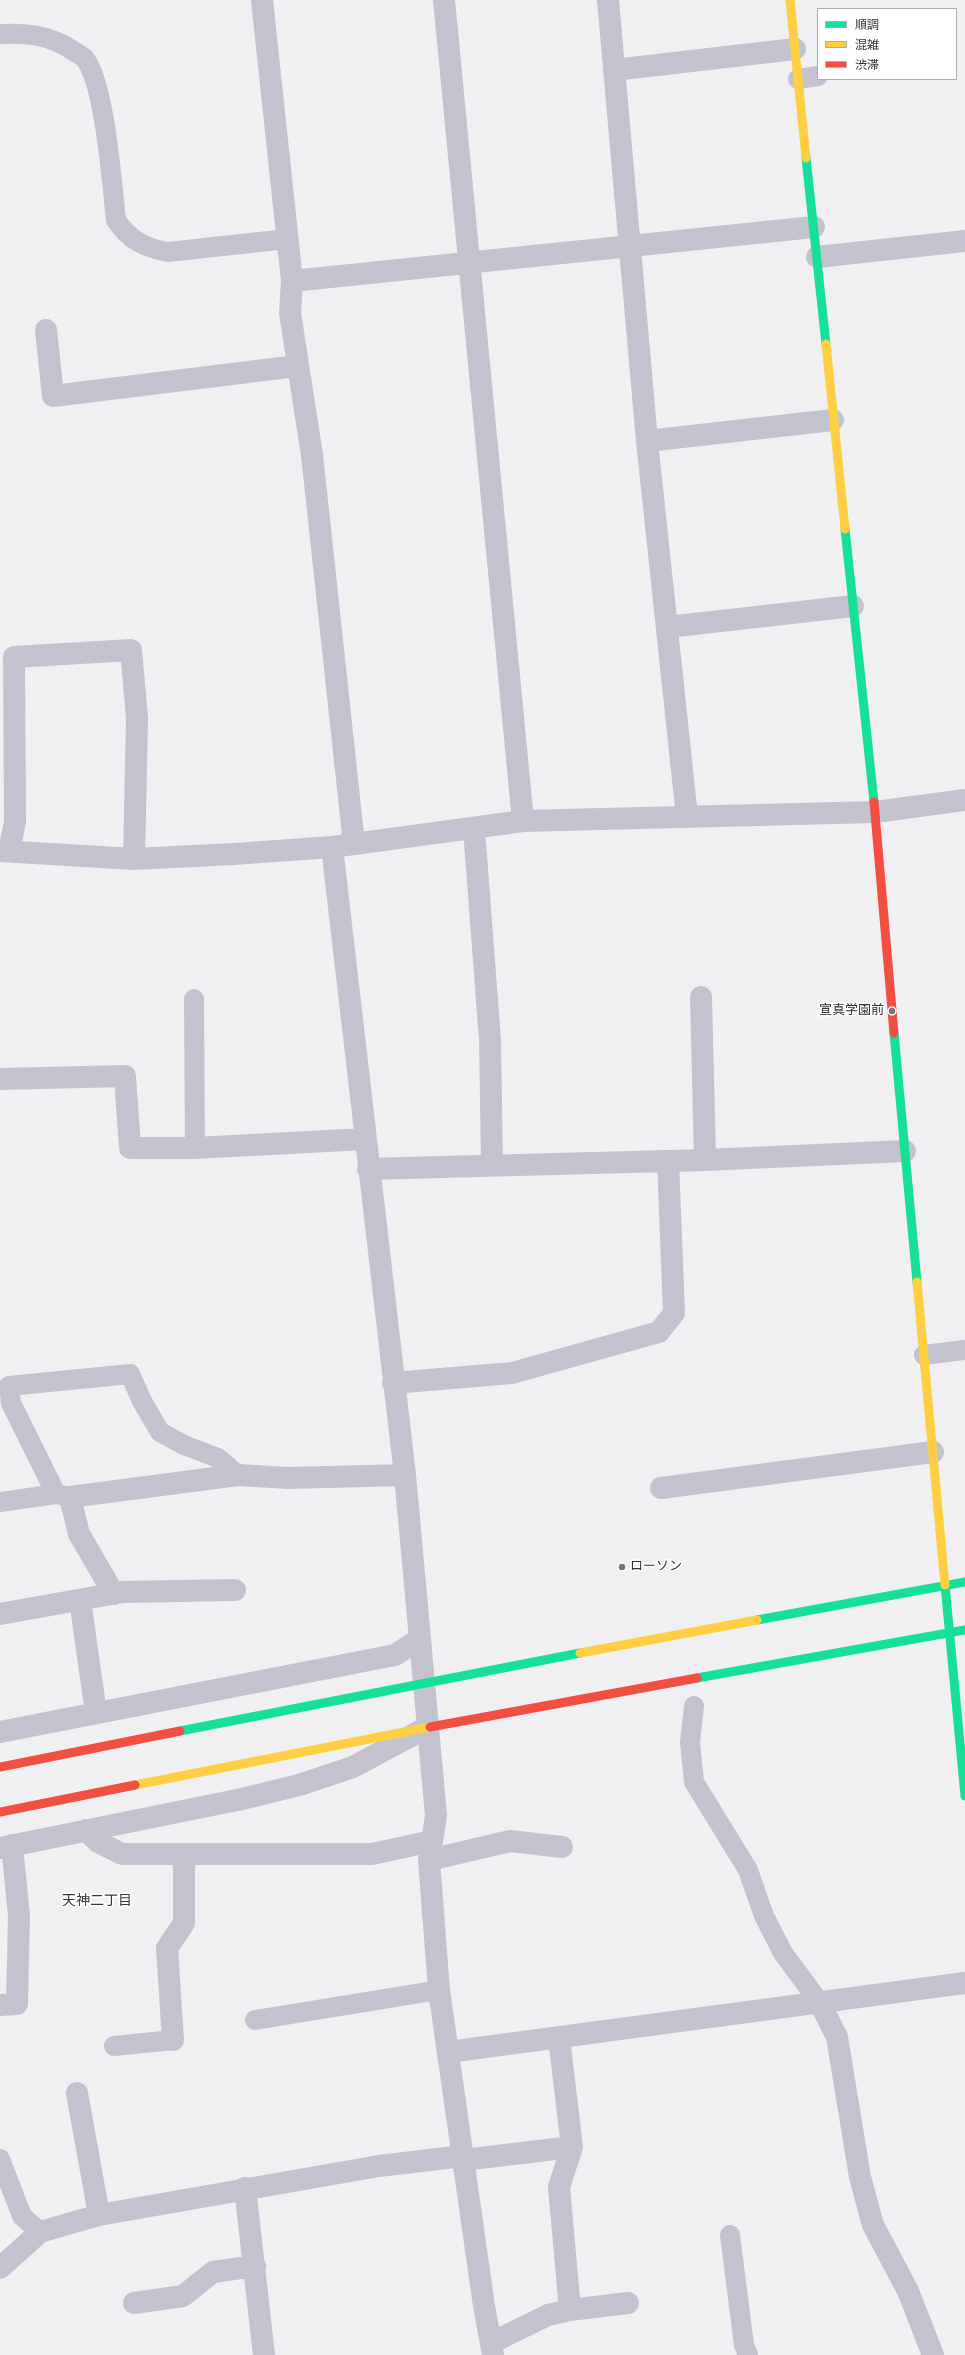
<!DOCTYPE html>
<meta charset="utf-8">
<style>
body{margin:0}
#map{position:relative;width:965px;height:2355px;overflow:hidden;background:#f0f0f3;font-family:Overpass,"Noto Sans JP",sans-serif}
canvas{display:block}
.legend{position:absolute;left:817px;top:8px;width:140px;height:72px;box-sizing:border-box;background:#fff;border:1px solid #adadae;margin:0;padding:5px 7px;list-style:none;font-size:12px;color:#333335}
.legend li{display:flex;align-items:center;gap:8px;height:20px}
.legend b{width:20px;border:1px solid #adadae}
</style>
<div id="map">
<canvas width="965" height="2355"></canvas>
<ul class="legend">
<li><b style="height:5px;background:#16e098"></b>順調</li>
<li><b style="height:5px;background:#ffcf43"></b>混雑</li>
<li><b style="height:5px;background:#f24e42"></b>渋滞</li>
</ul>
</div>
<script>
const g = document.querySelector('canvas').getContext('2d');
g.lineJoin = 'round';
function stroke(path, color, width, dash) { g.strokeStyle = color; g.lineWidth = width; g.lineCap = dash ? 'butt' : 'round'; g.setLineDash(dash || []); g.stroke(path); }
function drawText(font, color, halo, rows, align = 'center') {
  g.font = font + ' Overpass,"Noto Sans JP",sans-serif'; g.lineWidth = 3; g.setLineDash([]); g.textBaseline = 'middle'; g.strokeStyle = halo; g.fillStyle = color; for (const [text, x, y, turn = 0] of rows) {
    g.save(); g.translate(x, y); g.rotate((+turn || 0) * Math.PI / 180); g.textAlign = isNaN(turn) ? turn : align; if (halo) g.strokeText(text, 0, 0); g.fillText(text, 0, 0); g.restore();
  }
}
const lane = new Path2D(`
 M 0,34 C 28,33 51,35 75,52 C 78,54 83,56 85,59 C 105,84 112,185 116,220 C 129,240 145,248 168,252 L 287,239
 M 798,79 L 818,76
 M 194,999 L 195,1148
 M 924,1355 L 965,1350
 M 70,1497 L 56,1494 L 11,1403 L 9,1386 L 130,1374 L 142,1401 L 160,1432 L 184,1445 L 218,1458 L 238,1475
 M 0,1502 L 56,1494
 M 694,1706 L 690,1742 L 694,1782 L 748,1870 L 764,1916 L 783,1953 L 820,2003
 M 255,2020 L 439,1990
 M 114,2046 L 173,2040
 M 0,2159 L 22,2216 L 40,2232
 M 730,2235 L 744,2345 L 748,2355`);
const street = new Path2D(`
 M 262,0 L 292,281 L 290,313 L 312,455 L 354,844
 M 444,0 L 523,821
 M 608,0 L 647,441 L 687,817
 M 614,70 L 795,49
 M 817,257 L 965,241
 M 292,281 L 814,227
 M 46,330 L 53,396 L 297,366
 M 647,441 L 833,420
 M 668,627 L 853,606
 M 474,829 L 490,1040 L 492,1164
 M 332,847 L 405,1475 L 420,1639 L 436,1816 L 429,1860 L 439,1990 L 484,2306 L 493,2355
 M 0,851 L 134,859 L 234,854 L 332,847 L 523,821 L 875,812 L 965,800
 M 9,851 L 15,822 L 14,657 L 131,650 L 137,718 L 134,859
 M 701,997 L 705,1160
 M 0,1079 L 125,1076 L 130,1148 L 195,1148 L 365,1139
 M 368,1169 L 705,1160 L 905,1151
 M 393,1383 L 512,1373 L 659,1332 L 674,1313 L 668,1161
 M 661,1488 L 933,1452
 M 114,1594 L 79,1534 L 70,1497 L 238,1475 L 288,1478 L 405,1475
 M 80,1600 L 96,1713
 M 0,1614 L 123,1592 L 235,1590
 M 0,1732 L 395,1655 L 420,1639
 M 86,1830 L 98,1842 L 122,1854 L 372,1854 L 432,1841
 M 0,1848 L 242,1799 L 299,1785 L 353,1767 L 420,1731
 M 429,1860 L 510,1841 L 562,1847
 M 820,2003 L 837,2037 L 860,2177 L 873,2225 L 908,2291 L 933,2355
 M 0,2005 L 17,2004 L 19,1916 L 12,1845
 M 173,2040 L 167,1948 L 184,1923 L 184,1856
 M 448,2052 L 965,1983
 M 77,2093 L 99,2215
 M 463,2160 L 572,2147
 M 245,2188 L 264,2355
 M 0,2268 L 40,2232 L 99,2215 L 379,2166 L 463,2156
 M 134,2303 L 183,2296 L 213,2272 L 255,2266
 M 570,2310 L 628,2303
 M 491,2343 L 548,2315 L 570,2310 L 559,2187 L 572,2147 L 559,2038`);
const fast = new Path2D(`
 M 806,158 L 826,344
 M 845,529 L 874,802
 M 894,1033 L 917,1282
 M 945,1585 L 965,1796
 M 757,1620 L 965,1582
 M 697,1678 L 965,1630
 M 180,1731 L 580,1653`);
const slow = new Path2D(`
 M 790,0 L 806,158
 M 826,344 L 845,529
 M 917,1282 L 945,1585
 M 580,1653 L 757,1620
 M 135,1785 L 430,1727`);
const jam = new Path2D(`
 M 874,802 L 894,1033
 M 430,1727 L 697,1678
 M 0,1767 L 180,1731
 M 0,1812 L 135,1785`);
const markers = [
 [892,1011,4,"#757578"],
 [622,1567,4,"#757578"]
];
const poiNames = [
 ["宣真学園前",884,1011],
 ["ローソン",630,1567,"left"]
];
const neighbourhoodNames = [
 ["天神二丁目",97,1902]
];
stroke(lane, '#c2c3cf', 20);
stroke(street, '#c2c3cf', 22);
stroke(fast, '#16e098', 9);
stroke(slow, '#ffcf43', 9);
stroke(jam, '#f24e42', 9);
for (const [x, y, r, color] of markers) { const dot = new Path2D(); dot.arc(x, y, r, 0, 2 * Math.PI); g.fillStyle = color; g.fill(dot); stroke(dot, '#fff', 1.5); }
drawText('13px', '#333335', '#fff', poiNames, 'right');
drawText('14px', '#36373a', '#fff', neighbourhoodNames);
</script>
